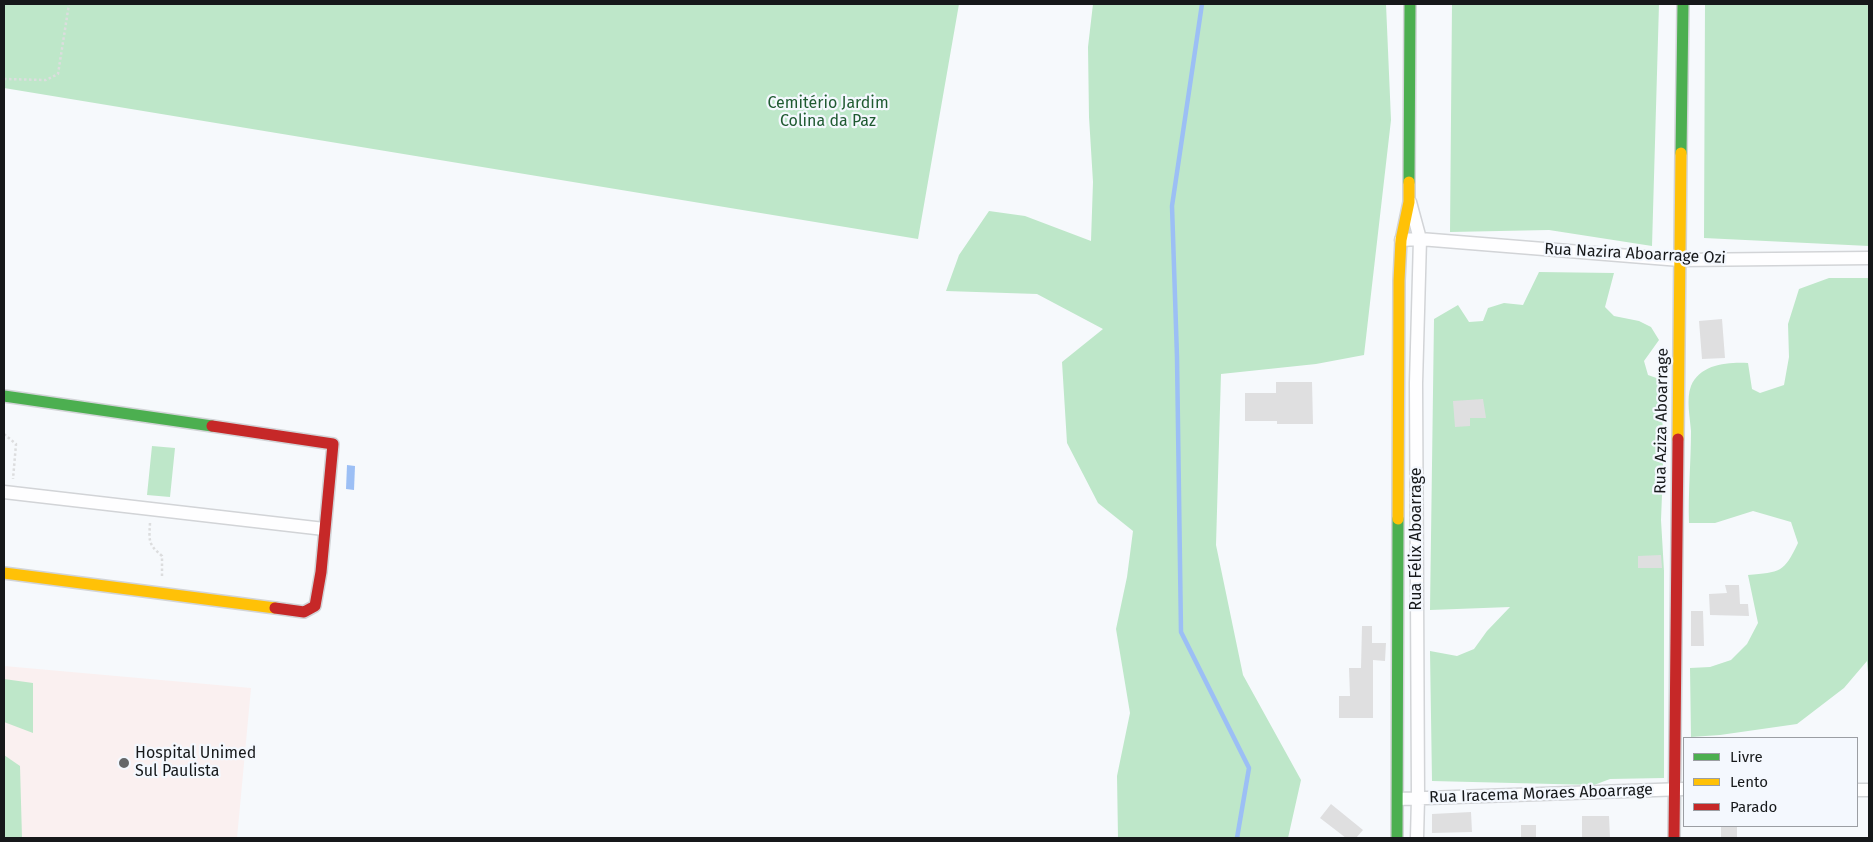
<!DOCTYPE html>
<meta charset="utf-8">
<style>
body{margin:0}
#map{position:relative;width:1873px;height:842px;overflow:hidden;background:#f6f9fc;font-family:"Fira Sans",sans-serif}
canvas{display:block}
.frame{position:absolute;inset:0;border:5px solid #16181a;pointer-events:none}
.legend{position:absolute;left:1683px;top:737px;width:175px;height:90px;box-sizing:border-box;background:#f4f8fe;border:1px solid #9b9ea3;margin:0;padding:6px 9px;list-style:none;font-size:15px;color:#16181a}
.legend li{display:flex;align-items:center;gap:10px;height:25px}
.legend b{width:25px;border:1px solid #9b9ea3}
</style>
<div id="map">
<canvas width="1873" height="842"></canvas>
<div class="frame"></div>
<ul class="legend">
<li><b style="height:6px;background:#4caf50"></b>Livre</li>
<li><b style="height:6px;background:#ffc107"></b>Lento</li>
<li><b style="height:6px;background:#c62828"></b>Parado</li>
</ul>
</div>
<script>
const g = document.querySelector('canvas').getContext('2d');
g.lineJoin = 'round';
function paint(path, color) { g.fillStyle = color; g.fill(path, 'evenodd'); }
function stroke(path, color, width, dash) { g.strokeStyle = color; g.lineWidth = width; g.lineCap = dash ? 'butt' : 'round'; g.setLineDash(dash || []); g.stroke(path); }
function drawText(font, color, halo, rows, align = 'center') {
  g.font = font + ' "Fira Sans",sans-serif'; g.lineWidth = 4.5; g.setLineDash([]); g.textBaseline = 'middle'; g.strokeStyle = halo; g.fillStyle = color; for (const [text, x, y, turn = 0] of rows) {
    g.save(); g.translate(x, y); g.rotate((+turn || 0) * Math.PI / 180); g.textAlign = isNaN(turn) ? turn : align; if (halo) g.strokeText(text, 0, 0); g.fillText(text, 0, 0); g.restore();
  }
}
const medical = new Path2D(`
 M 4,666 L 251,688 L 237,838 L 4,838 Z`);
const green = new Path2D(`
 M 4,4 L 959,4 L 918,239 L 4,88 Z
 M 1093,4 L 1386,4 L 1391,120 L 1364,355 L 1316,364 L 1221,374 L 1216,545 L 1243,675 L 1301,780 L 1288,838 L 1118,838 L 1117,776 L 1130,713 L 1116,629 L 1127,577 L 1133,531 L 1098,503 L 1067,443 L 1062,362 L 1103,329 L 1037,294 L 946,291 L 959,255 L 989,211 L 1025,216 L 1091,241 L 1093,182 L 1089,117 L 1088,47 Z
 M 1452,4 L 1659,4 L 1652,246 L 1549,230 L 1450,232 Z
 M 1705,4 L 1869,4 L 1869,246 L 1704,238 Z
 M 1539,272 L 1614,273 L 1605,307 L 1614,316 L 1639,321 L 1651,327 L 1659,340 L 1644,361 L 1648,375 L 1662,380 L 1663,469 L 1661,520 L 1664,571 L 1664,778 L 1610,779 L 1594,785 L 1432,781 L 1430,651 L 1457,656 L 1474,649 L 1487,631 L 1510,607 L 1430,610 L 1434,319 L 1458,305 L 1469,322 L 1483,321 L 1488,308 L 1504,303 L 1523,305 Z
 M 1829,278 L 1869,278 L 1869,684 L 1867,661 L 1844,688 L 1797,724 L 1720,735 L 1691,737 L 1690,668 L 1710,667 L 1731,660 L 1747,644 L 1758,623 L 1748,575 C 1780,572 1784,573 1798,543 L 1791,522 L 1753,511 L 1715,523 L 1689,523 C 1688,492 1691,462 1691,431 C 1690,417 1686,399 1691,386 C 1700,364 1728,362 1748,363 L 1752,389 L 1760,393 L 1784,385 L 1789,357 L 1788,324 L 1799,289 Z
 M 152,446 L 175,448 L 170,497 L 147,495 Z
 M 4,679 L 33,683 L 33,733 L 4,722 Z
 M 4,755 L 20,766 L 22,838 L 4,838 Z`);
const water = new Path2D(`
 M 347,465 L 355,466 L 354,490 L 346,489 Z`);
const stream = new Path2D(`
 M 1202,4 L 1172,206 L 1177,357 L 1181,632 L 1249,768 L 1237,838`);
const building = new Path2D(`
 M 1722,319 L 1725,358 L 1702,359 L 1699,321 Z
 M 1276,382 L 1312,382 L 1313,424 L 1277,424 L 1277,421 L 1245,421 L 1245,393 L 1276,393 Z
 M 1483,399 L 1486,418 L 1470,418 L 1470,426 L 1455,427 L 1453,401 Z
 M 1661,555 L 1662,568 L 1638,568 L 1638,556 Z
 M 1725,585 L 1739,585 L 1740,604 L 1748,604 L 1749,616 L 1710,615 L 1709,594 L 1727,593 Z
 M 1691,611 L 1703,611 L 1704,646 L 1691,646 Z
 M 1362,626 L 1372,626 L 1372,643 L 1386,643 L 1385,661 L 1373,660 L 1373,718 L 1339,718 L 1339,696 L 1350,696 L 1349,668 L 1361,668 Z
 M 1331,804 L 1363,830 L 1356,838 L 1346,838 L 1320,818 Z
 M 1471,812 L 1472,832 L 1432,833 L 1432,814 Z
 M 1582,816 L 1609,816 L 1610,838 L 1582,838 Z
 M 1521,825 L 1536,825 L 1536,838 L 1521,838 Z
 M 1721,826 L 1737,826 L 1737,838 L 1721,838 Z`);
const path = new Path2D(`
 M 4,79 L 46,80 L 58,74 L 69,4
 M 4,434 L 16,444 L 13,479
 M 150,523 C 149,541 148,544 162,556 L 162,577`);
const street = new Path2D(`
 M 1410,202 L 1420,239 L 1416,383 L 1418,798 L 1417,838
 M 1401,240 L 1420,239 L 1680,260 L 1869,258
 M 4,492 L 324,529
 M 1857,790 L 1869,790
 M 1398,799 L 1684,789`);
const fast = new Path2D(`
 M 1681,153 L 1683,4
 M 1409,182 L 1410,4
 M 4,396 L 212,426
 M 1397,838 L 1398,519`);
const slow = new Path2D(`
 M 1678,439 L 1681,153
 M 1398,519 L 1399,281 L 1401,240 L 1409,202 L 1409,182
 M 4,573 L 275,608`);
const jam = new Path2D(`
 M 212,426 L 333,444 L 321,572 L 315,606 L 304,612 L 275,608
 M 1674,838 L 1678,439`);
const markers = [
 [124,763,6,"#646769"]
];
const parkNames = [
 ["Cemitério Jardim",828,104],
 ["Colina da Paz",828,122]
];
const streetNames = [
 ["Rua Nazira Aboarrage Ozi",1635,254,3],
 ["Rua Aziza Aboarrage",1662,421,-89],
 ["Rua Félix Aboarrage",1417,539,-90],
 ["Rua Iracema Moraes Aboarrage",1541,794,-2]
];
const poiNames = [
 ["Hospital Unimed",135,754],
 ["Sul Paulista",135,772]
];
paint(medical, '#faf0f0');
paint(green, '#bee7c9');
paint(water, '#9cbff5');
stroke(stream, '#9cbff5', 4.5);
paint(building, '#dfdfe0');
stroke(street, '#d2d4d7', 15);
stroke(fast, '#d2d4d7', 14);
stroke(slow, '#d2d4d7', 14);
stroke(jam, '#d2d4d7', 14);
stroke(path, '#dcddde', 2.5, [2.5, 2.5]);
stroke(street, '#fefeff', 12);
stroke(fast, '#4caf50', 11);
stroke(slow, '#ffc107', 11);
stroke(jam, '#c62828', 11);
for (const [x, y, r, color] of markers) { const dot = new Path2D(); dot.arc(x, y, r, 0, 2 * Math.PI); g.fillStyle = color; g.fill(dot); stroke(dot, '#f4f8fe', 2); }
drawText('16px', '#1f5a31', '#f4f8fe', parkNames);
drawText('16px', '#16181a', '#f4f8fe', streetNames);
drawText('16px', '#16181a', '#f4f8fe', poiNames, 'left');
</script>
